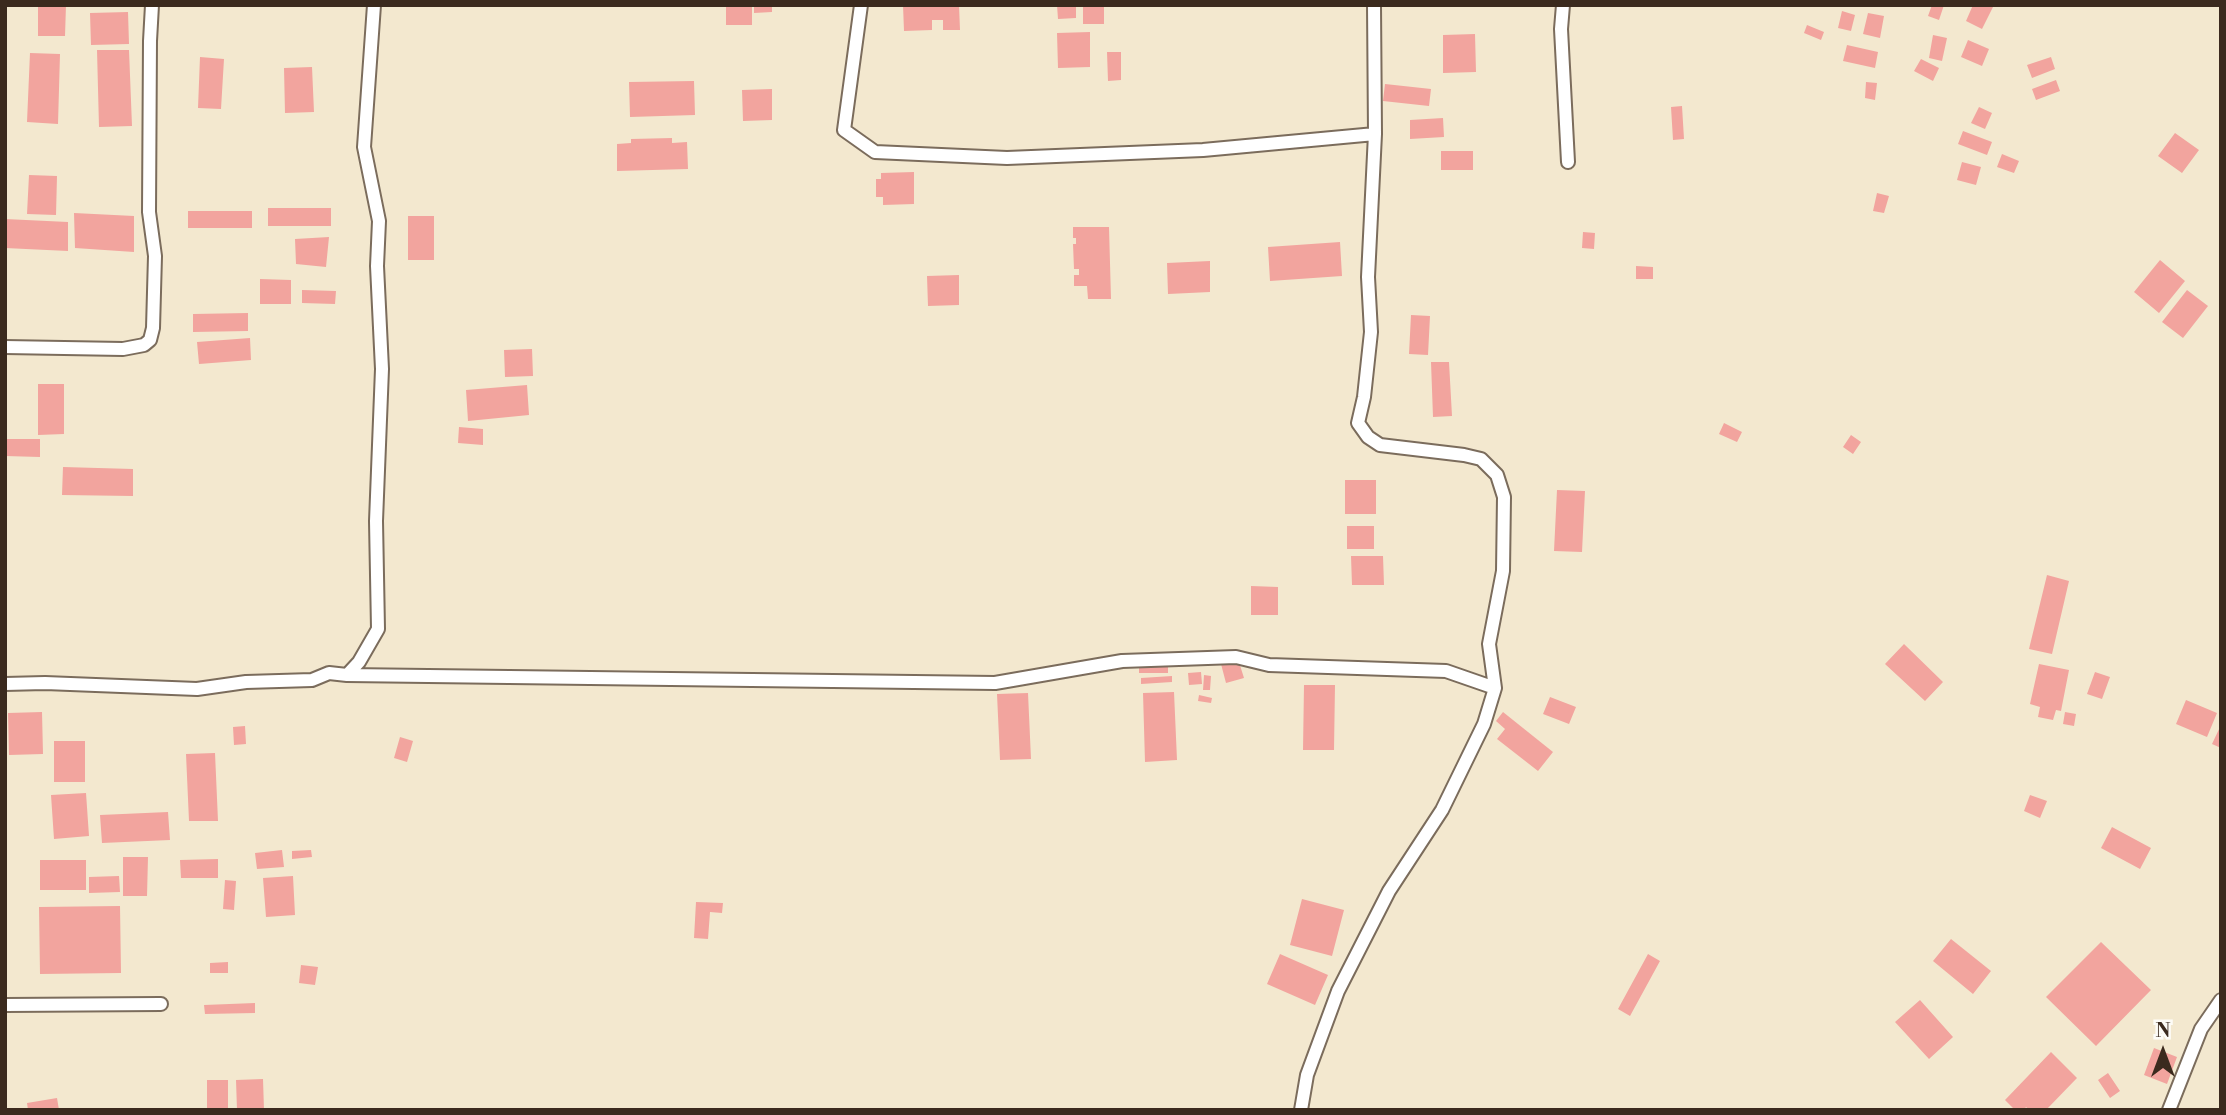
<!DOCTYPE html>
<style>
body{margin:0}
#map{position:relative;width:2226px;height:1115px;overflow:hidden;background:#f3e8cf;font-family:"Libre Bodoni",serif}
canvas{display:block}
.frame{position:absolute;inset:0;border:7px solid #3b2a1e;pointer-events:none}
.north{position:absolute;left:2128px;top:1017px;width:70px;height:70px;-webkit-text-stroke:5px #fdfcf7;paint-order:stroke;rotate:0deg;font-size:19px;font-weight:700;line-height:28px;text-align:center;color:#3b2a1e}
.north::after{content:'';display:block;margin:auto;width:24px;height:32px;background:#3b2a1e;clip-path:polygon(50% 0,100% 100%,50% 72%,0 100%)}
</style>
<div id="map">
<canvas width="2226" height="1115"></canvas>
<div class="frame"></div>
<div class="north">N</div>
</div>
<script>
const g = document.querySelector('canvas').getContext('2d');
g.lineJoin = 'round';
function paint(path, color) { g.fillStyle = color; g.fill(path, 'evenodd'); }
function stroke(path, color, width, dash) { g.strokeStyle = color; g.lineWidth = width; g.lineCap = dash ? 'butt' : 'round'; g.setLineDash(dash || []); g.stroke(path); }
const building = new Path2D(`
 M 38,5 L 66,5 L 65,36 L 38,36 Z
 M 726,5 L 752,5 L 752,25 L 726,25 Z
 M 754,5 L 772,5 L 772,12 L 754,13 Z
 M 903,5 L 959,5 L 960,30 L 943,30 L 943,20 L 932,20 L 932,30 L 904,31 Z
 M 1057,5 L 1076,5 L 1076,18 L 1058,19 Z
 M 1083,5 L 1104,5 L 1104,24 L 1083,24 Z
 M 1932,5 L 1944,5 L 1939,20 L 1928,16 Z
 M 1973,5 L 1994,5 L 1982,29 L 1966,21 Z
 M 1842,11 L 1855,15 L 1851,31 L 1838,28 Z
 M 128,12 L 129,44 L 91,45 L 90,13 Z
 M 1868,13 L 1884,16 L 1880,38 L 1863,34 Z
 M 1807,25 L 1824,32 L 1821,40 L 1804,33 Z
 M 1090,32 L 1090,67 L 1058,68 L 1057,33 Z
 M 1475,34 L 1476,72 L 1443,73 L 1443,35 Z
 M 1933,35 L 1947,38 L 1942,61 L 1929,58 Z
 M 1968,40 L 1989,49 L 1982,66 L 1961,57 Z
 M 1847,45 L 1878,52 L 1875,68 L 1843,61 Z
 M 97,50 L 129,50 L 132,126 L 99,127 Z
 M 1107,52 L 1121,52 L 1121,80 L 1108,81 Z
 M 30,53 L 60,54 L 58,124 L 27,122 Z
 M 200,57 L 224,59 L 221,109 L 198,108 Z
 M 2051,57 L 2055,69 L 2032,78 L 2027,65 Z
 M 1921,59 L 1939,68 L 1933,81 L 1914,71 Z
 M 312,67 L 314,112 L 285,113 L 284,68 Z
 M 2056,80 L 2060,91 L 2036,100 L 2032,89 Z
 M 694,81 L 695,115 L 630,117 L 629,82 Z
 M 1866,82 L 1877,83 L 1875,100 L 1865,98 Z
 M 1385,84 L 1431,89 L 1429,106 L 1383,101 Z
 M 772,89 L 772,120 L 743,121 L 742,90 Z
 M 1682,106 L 1684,139 L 1673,140 L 1671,107 Z
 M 1979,107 L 1992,113 L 1985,129 L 1971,123 Z
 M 1443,118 L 1444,137 L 1410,139 L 1410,120 Z
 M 1963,131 L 1992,142 L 1987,155 L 1958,144 Z
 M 2175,133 L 2199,150 L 2182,173 L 2158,156 Z
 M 672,138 L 672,143 L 687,142 L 688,169 L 617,171 L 617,144 L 631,143 L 631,139 Z
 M 1441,151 L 1473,151 L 1473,170 L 1441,170 Z
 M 2002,154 L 2019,161 L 2014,173 L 1997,167 Z
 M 1962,162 L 1981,167 L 1976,185 L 1957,180 Z
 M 914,172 L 914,204 L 883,205 L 883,197 L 876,197 L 876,179 L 881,179 L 881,173 Z
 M 29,175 L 57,176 L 56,215 L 27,214 Z
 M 1877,193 L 1889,196 L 1884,213 L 1873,211 Z
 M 268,208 L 331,208 L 331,226 L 268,226 Z
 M 188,211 L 252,211 L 252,228 L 188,228 Z
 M 74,213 L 134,216 L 134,252 L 75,248 Z
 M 408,216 L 434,216 L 434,260 L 408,260 Z
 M 5,219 L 68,222 L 68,251 L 5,248 Z
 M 1073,227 L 1109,227 L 1111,299 L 1088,299 L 1087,286 L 1074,286 L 1074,275 L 1079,275 L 1079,269 L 1074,269 L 1073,244 L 1076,244 L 1076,238 L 1073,238 Z
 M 1583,232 L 1595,233 L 1594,249 L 1582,248 Z
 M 329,237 L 326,267 L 296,264 L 295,239 Z
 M 1340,242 L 1342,276 L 1270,281 L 1268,247 Z
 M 2160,260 L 2185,281 L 2159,313 L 2134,292 Z
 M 1210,261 L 1210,292 L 1168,294 L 1167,263 Z
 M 1636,266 L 1653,267 L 1653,279 L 1636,279 Z
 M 959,275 L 959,305 L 928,306 L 927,276 Z
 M 260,279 L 291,280 L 291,304 L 260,304 Z
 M 302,290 L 336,291 L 335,304 L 302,303 Z
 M 2187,290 L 2208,306 L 2183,338 L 2162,322 Z
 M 248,313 L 248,331 L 193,332 L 193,314 Z
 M 1411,315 L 1430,316 L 1428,355 L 1409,354 Z
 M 250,338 L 251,360 L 199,364 L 197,342 Z
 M 532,349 L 533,376 L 505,377 L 504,350 Z
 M 1431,362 L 1449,362 L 1452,416 L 1433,417 Z
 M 38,384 L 64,384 L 64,434 L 38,435 Z
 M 527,385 L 529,415 L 468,421 L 466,390 Z
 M 1724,423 L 1742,432 L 1737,442 L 1719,434 Z
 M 459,427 L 483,429 L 483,445 L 458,443 Z
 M 1851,435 L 1861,442 L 1853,454 L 1843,447 Z
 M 5,439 L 40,439 L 40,457 L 5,456 Z
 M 63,467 L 133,469 L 133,496 L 62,495 Z
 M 1345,480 L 1376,480 L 1376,514 L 1345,514 Z
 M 1557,490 L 1585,491 L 1582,552 L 1554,551 Z
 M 1347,526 L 1374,526 L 1374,549 L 1347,549 Z
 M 1351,556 L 1383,556 L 1384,585 L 1352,585 Z
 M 2047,575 L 2069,581 L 2052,654 L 2029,649 Z
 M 1251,586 L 1278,587 L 1278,615 L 1251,615 Z
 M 1904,644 L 1943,682 L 1925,701 L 1885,664 Z
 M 1238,659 L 1244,678 L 1226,683 L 1221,664 Z
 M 1168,663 L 1168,673 L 1139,673 L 1139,664 Z
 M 2039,664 L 2069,670 L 2061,711 L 2056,710 L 2053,720 L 2038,717 L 2040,707 L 2030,704 Z
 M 1201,672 L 1202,684 L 1189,685 L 1188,673 Z
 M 2095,672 L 2110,677 L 2102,699 L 2087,694 Z
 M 1204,675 L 1211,676 L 1210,690 L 1203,690 Z
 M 1172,676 L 1172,682 L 1141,684 L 1141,678 Z
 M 1304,685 L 1335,685 L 1334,750 L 1303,750 Z
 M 1174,692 L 1177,760 L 1145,762 L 1143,693 Z
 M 1028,693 L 1031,759 L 1000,760 L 997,694 Z
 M 1199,695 L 1212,698 L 1211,703 L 1198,701 Z
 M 1550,697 L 1576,707 L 1569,724 L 1543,714 Z
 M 2186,700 L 2217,713 L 2207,737 L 2176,724 Z
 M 42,712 L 43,754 L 9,755 L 8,713 Z
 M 1503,712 L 1553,752 L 1538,771 L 1497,739 L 1505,729 L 1496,721 Z
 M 2065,712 L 2076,714 L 2074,726 L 2063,724 Z
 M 2221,725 L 2221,748 L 2212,744 Z
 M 245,726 L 246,744 L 234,745 L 233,727 Z
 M 400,737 L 413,741 L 407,762 L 394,758 Z
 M 54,741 L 85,741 L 85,782 L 54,782 Z
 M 215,753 L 218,821 L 189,821 L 186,754 Z
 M 86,793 L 89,836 L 54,839 L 51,795 Z
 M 2030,795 L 2047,801 L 2040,818 L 2024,811 Z
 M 168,812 L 170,840 L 102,843 L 100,815 Z
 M 2112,827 L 2151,848 L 2140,869 L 2101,848 Z
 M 282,850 L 284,867 L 257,869 L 255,853 Z
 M 311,850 L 312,857 L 292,859 L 292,851 Z
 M 123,857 L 148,857 L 147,896 L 123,896 Z
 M 218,859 L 218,878 L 181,878 L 180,860 Z
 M 40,860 L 86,860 L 86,890 L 40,890 Z
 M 119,876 L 120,892 L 89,893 L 89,877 Z
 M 293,876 L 295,915 L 266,917 L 263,878 Z
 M 225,880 L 236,881 L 234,910 L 223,909 Z
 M 1302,899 L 1344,910 L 1332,956 L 1290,945 Z
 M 696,902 L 723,903 L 722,913 L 710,912 L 708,939 L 694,938 Z
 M 120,906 L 121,973 L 40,974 L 39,907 Z
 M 1951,939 L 1991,971 L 1973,994 L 1933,961 Z
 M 2101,942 L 2151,990 L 2096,1046 L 2046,997 Z
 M 1280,954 L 1328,975 L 1315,1005 L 1267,984 Z
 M 1648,954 L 1660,961 L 1630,1016 L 1618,1009 Z
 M 228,962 L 228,973 L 210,973 L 210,963 Z
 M 301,965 L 318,967 L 315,985 L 299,983 Z
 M 1920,1000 L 1953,1037 L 1929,1059 L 1895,1022 Z
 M 255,1003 L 255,1013 L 205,1014 L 204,1005 Z
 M 2154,1048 L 2177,1057 L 2167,1084 L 2144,1075 Z
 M 2051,1052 L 2077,1078 L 2046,1110 L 2029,1110 L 2026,1107 L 2024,1110 L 2015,1110 L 2005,1100 Z
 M 2108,1073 L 2120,1091 L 2110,1098 L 2098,1080 Z
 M 263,1079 L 264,1110 L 237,1110 L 236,1080 Z
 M 207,1080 L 228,1080 L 228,1110 L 207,1110 Z
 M 57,1098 L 59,1110 L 28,1110 L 27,1103 Z`);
const street = new Path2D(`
 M 861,5 L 844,130 L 875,152 L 1007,158 L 1203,150 L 1375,134
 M 1563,5 L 1561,29 L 1568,162
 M 5,347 L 123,349 L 144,345 L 150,340 L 153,328 L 155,256 L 149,212 L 150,41 L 152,5
 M 347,675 L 995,683 L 1122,661 L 1236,657 L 1269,665 L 1446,671 L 1495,688
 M 5,684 L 45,683 L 197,689 L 246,682 L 312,680 L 329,673 L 347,675 L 359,662 L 378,629 L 376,521 L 382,369 L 377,266 L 379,221 L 364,147 L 374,5
 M 5,1005 L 161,1004
 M 1301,1110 L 1307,1075 L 1338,991 L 1389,891 L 1442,810 L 1484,724 L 1495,688 L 1489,644 L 1503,571 L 1504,497 L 1497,475 L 1481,459 L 1464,455 L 1380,445 L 1368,437 L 1358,423 L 1364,397 L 1371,332 L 1368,277 L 1375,134 L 1374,5
 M 2169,1110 L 2201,1029 L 2221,1000`);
paint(building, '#f2a49e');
stroke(street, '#7b6c5c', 16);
stroke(street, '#fff', 12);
</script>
